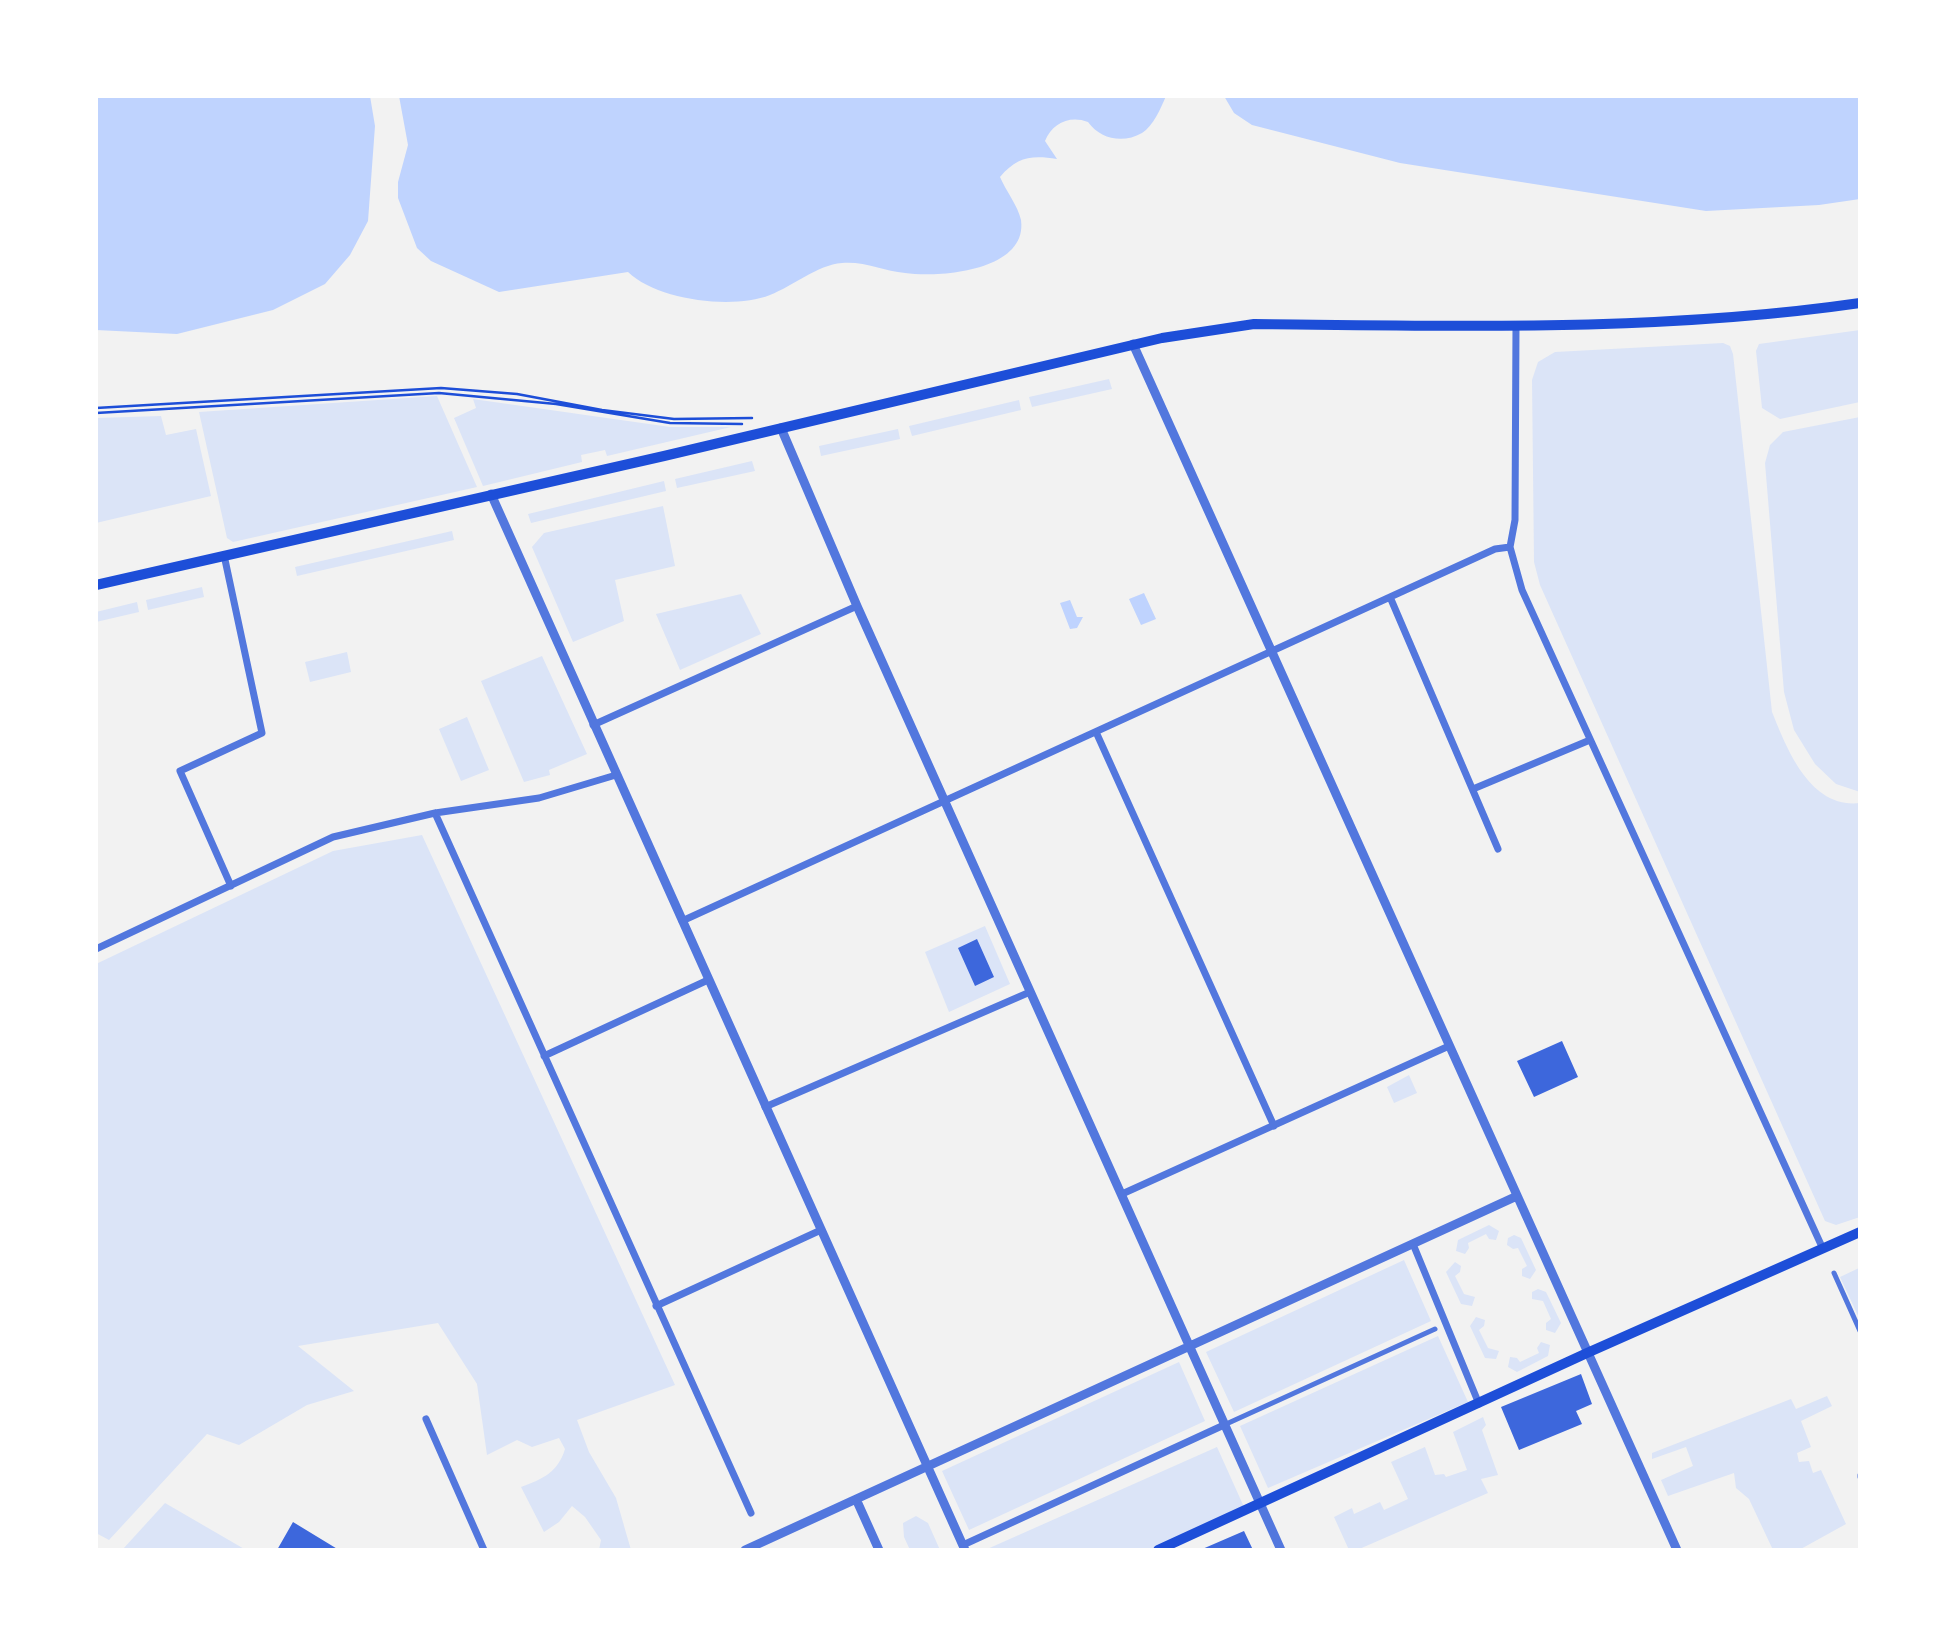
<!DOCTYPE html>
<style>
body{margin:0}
#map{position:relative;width:1956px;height:1646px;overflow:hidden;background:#f2f2f2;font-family:"Titillium Web",sans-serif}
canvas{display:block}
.frame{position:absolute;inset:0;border:98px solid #fff;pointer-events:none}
</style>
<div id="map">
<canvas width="1956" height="1646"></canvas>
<div class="frame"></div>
</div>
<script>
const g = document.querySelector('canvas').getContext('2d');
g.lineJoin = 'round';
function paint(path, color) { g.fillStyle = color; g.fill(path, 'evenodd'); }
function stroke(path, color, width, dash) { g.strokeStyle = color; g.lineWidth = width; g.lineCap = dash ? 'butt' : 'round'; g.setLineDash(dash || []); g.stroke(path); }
const green = new Path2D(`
 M 1860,330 L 1860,402 L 1780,419 L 1762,408 L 1756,351 L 1759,344 Z
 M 1723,343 L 1730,346 L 1733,354 L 1772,712 C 1787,749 1810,809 1860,803 L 1860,1217 L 1836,1225 L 1825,1221 L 1540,585 L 1534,562 L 1532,380 L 1538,362 L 1555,352 Z
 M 1109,379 L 1112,389 L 1032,407 L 1029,397 Z
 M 437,396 L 477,487 L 233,542 L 227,538 L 199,412 Z
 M 473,399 L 670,427 L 731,427 L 607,456 L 605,450 L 581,455 L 582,462 L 483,486 L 454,418 L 476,408 Z
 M 1019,400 L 1021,410 L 912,436 L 909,426 Z
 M 161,416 L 166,435 L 196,429 L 211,496 L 96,523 L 96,418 Z
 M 1860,417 L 1860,792 L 1836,784 L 1815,764 L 1794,730 L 1784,692 L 1765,463 L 1770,445 L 1783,432 Z
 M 898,429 L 900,439 L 821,456 L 819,446 Z
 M 752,461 L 755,471 L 677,488 L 675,479 Z
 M 664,481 L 666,491 L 531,523 L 528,514 Z
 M 663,506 L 675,566 L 615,580 L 624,621 L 573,642 L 532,547 L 544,533 Z
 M 452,531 L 454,540 L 297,576 L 295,567 Z
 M 202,587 L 204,597 L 148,610 L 146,600 Z
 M 741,594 L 761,634 L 680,670 L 656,614 Z
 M 137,602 L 139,612 L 96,622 L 96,612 Z
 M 347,652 L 351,672 L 310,682 L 305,662 Z
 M 542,656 L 587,754 L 549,770 L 550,775 L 524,782 L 481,681 Z
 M 467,717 L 489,770 L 461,781 L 439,729 Z
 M 422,835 L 675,1385 L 577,1420 L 589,1452 L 616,1498 L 631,1550 L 599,1550 L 601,1540 L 585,1517 L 572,1506 L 559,1522 L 544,1532 L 521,1487 C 543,1479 558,1472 565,1449 L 559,1438 L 532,1447 L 517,1440 L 487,1455 L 477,1384 L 438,1323 L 298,1346 L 354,1391 L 307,1405 L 239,1445 L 207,1434 L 109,1540 L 96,1533 L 96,964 L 333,851 Z
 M 985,926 L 1010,984 L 949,1012 L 925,952 Z
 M 1409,1075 L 1417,1093 L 1394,1103 L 1387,1087 Z
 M 1489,1225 L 1499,1231 L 1496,1240 L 1489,1239 L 1486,1234 L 1468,1243 L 1469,1248 L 1465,1254 L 1456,1251 L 1458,1240 Z
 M 1514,1235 L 1521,1238 L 1536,1270 L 1530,1279 L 1522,1276 L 1522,1269 L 1527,1266 L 1518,1248 L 1513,1249 L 1507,1245 L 1508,1238 Z
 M 1404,1260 L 1431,1321 L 1234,1412 L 1206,1352 Z
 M 1455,1262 L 1461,1266 L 1460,1272 L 1455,1276 L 1464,1294 L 1475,1297 L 1472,1306 L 1461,1304 L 1446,1272 Z
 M 1859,1268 L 1860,1270 L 1860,1320 L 1840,1277 Z
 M 1538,1289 L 1546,1292 L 1561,1323 L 1555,1333 L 1546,1330 L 1546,1323 L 1551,1319 L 1543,1301 L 1532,1299 L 1532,1292 Z
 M 1476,1317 L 1485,1320 L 1484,1326 L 1479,1330 L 1488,1348 L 1499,1351 L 1496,1359 L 1485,1358 L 1470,1326 Z
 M 1438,1336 L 1468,1402 L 1268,1488 L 1240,1426 Z
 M 1541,1342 L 1550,1345 L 1548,1356 L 1517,1372 L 1508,1367 L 1510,1357 L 1517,1358 L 1520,1362 L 1539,1353 L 1537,1348 Z
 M 1179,1362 L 1205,1421 L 969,1530 L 942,1471 Z
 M 1827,1396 L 1832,1406 L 1801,1421 L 1811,1447 L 1797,1453 L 1799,1462 L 1809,1461 L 1813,1473 L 1821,1470 L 1846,1524 L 1799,1550 L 1773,1550 L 1749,1499 L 1736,1488 L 1734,1473 L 1668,1496 L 1661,1480 L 1693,1466 L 1686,1447 L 1652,1459 L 1652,1453 L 1791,1399 L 1796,1409 Z
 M 1483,1417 L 1486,1425 L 1482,1430 L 1498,1475 L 1481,1479 L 1488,1493 L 1357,1550 L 1349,1550 L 1334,1517 L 1352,1508 L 1354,1514 L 1380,1502 L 1384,1510 L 1408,1499 L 1391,1462 L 1425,1447 L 1435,1475 L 1444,1474 L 1446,1477 L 1467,1470 L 1453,1432 Z
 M 1217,1447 L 1244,1507 L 1148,1550 L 985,1550 Z
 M 165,1503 L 246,1550 L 123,1549 Z
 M 916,1516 L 928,1523 L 940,1550 L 910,1550 L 904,1537 L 903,1523 Z`);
const water = new Path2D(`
 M 96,96 L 370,96 L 375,126 L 368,221 L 350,255 L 325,284 L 273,310 L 177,334 L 96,330 Z
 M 399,96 L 1166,96 C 1161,108 1153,126 1142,133 C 1123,144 1100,139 1088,122 C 1070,115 1052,123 1045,141 L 1057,159 C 1031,155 1017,157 1000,177 C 1006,191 1018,206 1021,220 C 1028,271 939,278 905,273 C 884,271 864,261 842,263 C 817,265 793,286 770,295 C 732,310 657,300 628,272 L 499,292 L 431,261 L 417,248 L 398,198 L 398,182 L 408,145 Z
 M 1224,96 L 1860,96 L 1860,199 L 1819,205 L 1706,211 L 1400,163 L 1252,125 L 1234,113 Z
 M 1144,593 L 1156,619 L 1141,625 L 1129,599 Z
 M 1070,600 L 1077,617 L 1083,617 L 1077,628 L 1070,629 L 1060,603 Z`);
const building = new Path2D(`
 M 977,939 L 994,977 L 975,986 L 958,948 Z
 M 1562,1041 L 1578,1077 L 1534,1097 L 1517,1061 Z
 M 1581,1374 L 1592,1404 L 1576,1411 L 1582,1424 L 1519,1450 L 1501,1407 Z
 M 293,1522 L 339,1550 L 277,1550 Z
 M 1244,1531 L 1253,1550 L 1200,1550 Z`);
const path = new Path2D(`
 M 96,408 L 441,388 L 517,394 L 602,410 L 674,419 L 752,418
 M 96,413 L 439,393 L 556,404 L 670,423 L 742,424`);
const pedestrian = new Path2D(`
 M 1834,1273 L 1860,1331
 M 1224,1425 L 1435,1329
 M 1860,1475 L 1860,1477`);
const minor = new Path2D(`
 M 1516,326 L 1515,520 L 1510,547 L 1522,590 L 1823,1249
 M 224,555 L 262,733 L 180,771 L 231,886
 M 1390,597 L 1498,849
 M 593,725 L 857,606
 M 1096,732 L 1274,1126
 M 1473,789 L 1590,740
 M 435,813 L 751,1513
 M 682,921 L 1495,549 L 1510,547
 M 96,949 L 333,837 L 435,813 L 539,798 L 616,775
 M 544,1056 L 708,980
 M 765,1107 L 1030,992
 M 1122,1194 L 1449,1046
 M 1413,1244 L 1479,1404
 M 656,1306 L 821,1230
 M 426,1419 L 484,1550
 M 963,1545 L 1224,1425`);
const tertiary = new Path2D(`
 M 1133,344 L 1677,1550
 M 781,428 L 857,606 L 1281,1550
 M 491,494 L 965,1550
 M 856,1499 L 879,1550
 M 745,1550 L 1517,1196`);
const secondary = new Path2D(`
 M 96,585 L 664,456 L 1162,338 L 1254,324 C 1455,326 1660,332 1860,303
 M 1158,1550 L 1587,1353 L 1860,1232`);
paint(green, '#dbe4f7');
paint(water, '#bfd3fe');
paint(building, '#3d67dc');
stroke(path, '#1d4ed8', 2.5);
stroke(pedestrian, '#5277de', 5);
stroke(minor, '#5277de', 7);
stroke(tertiary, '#5277de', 9);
stroke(secondary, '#1d4ed8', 10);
</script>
